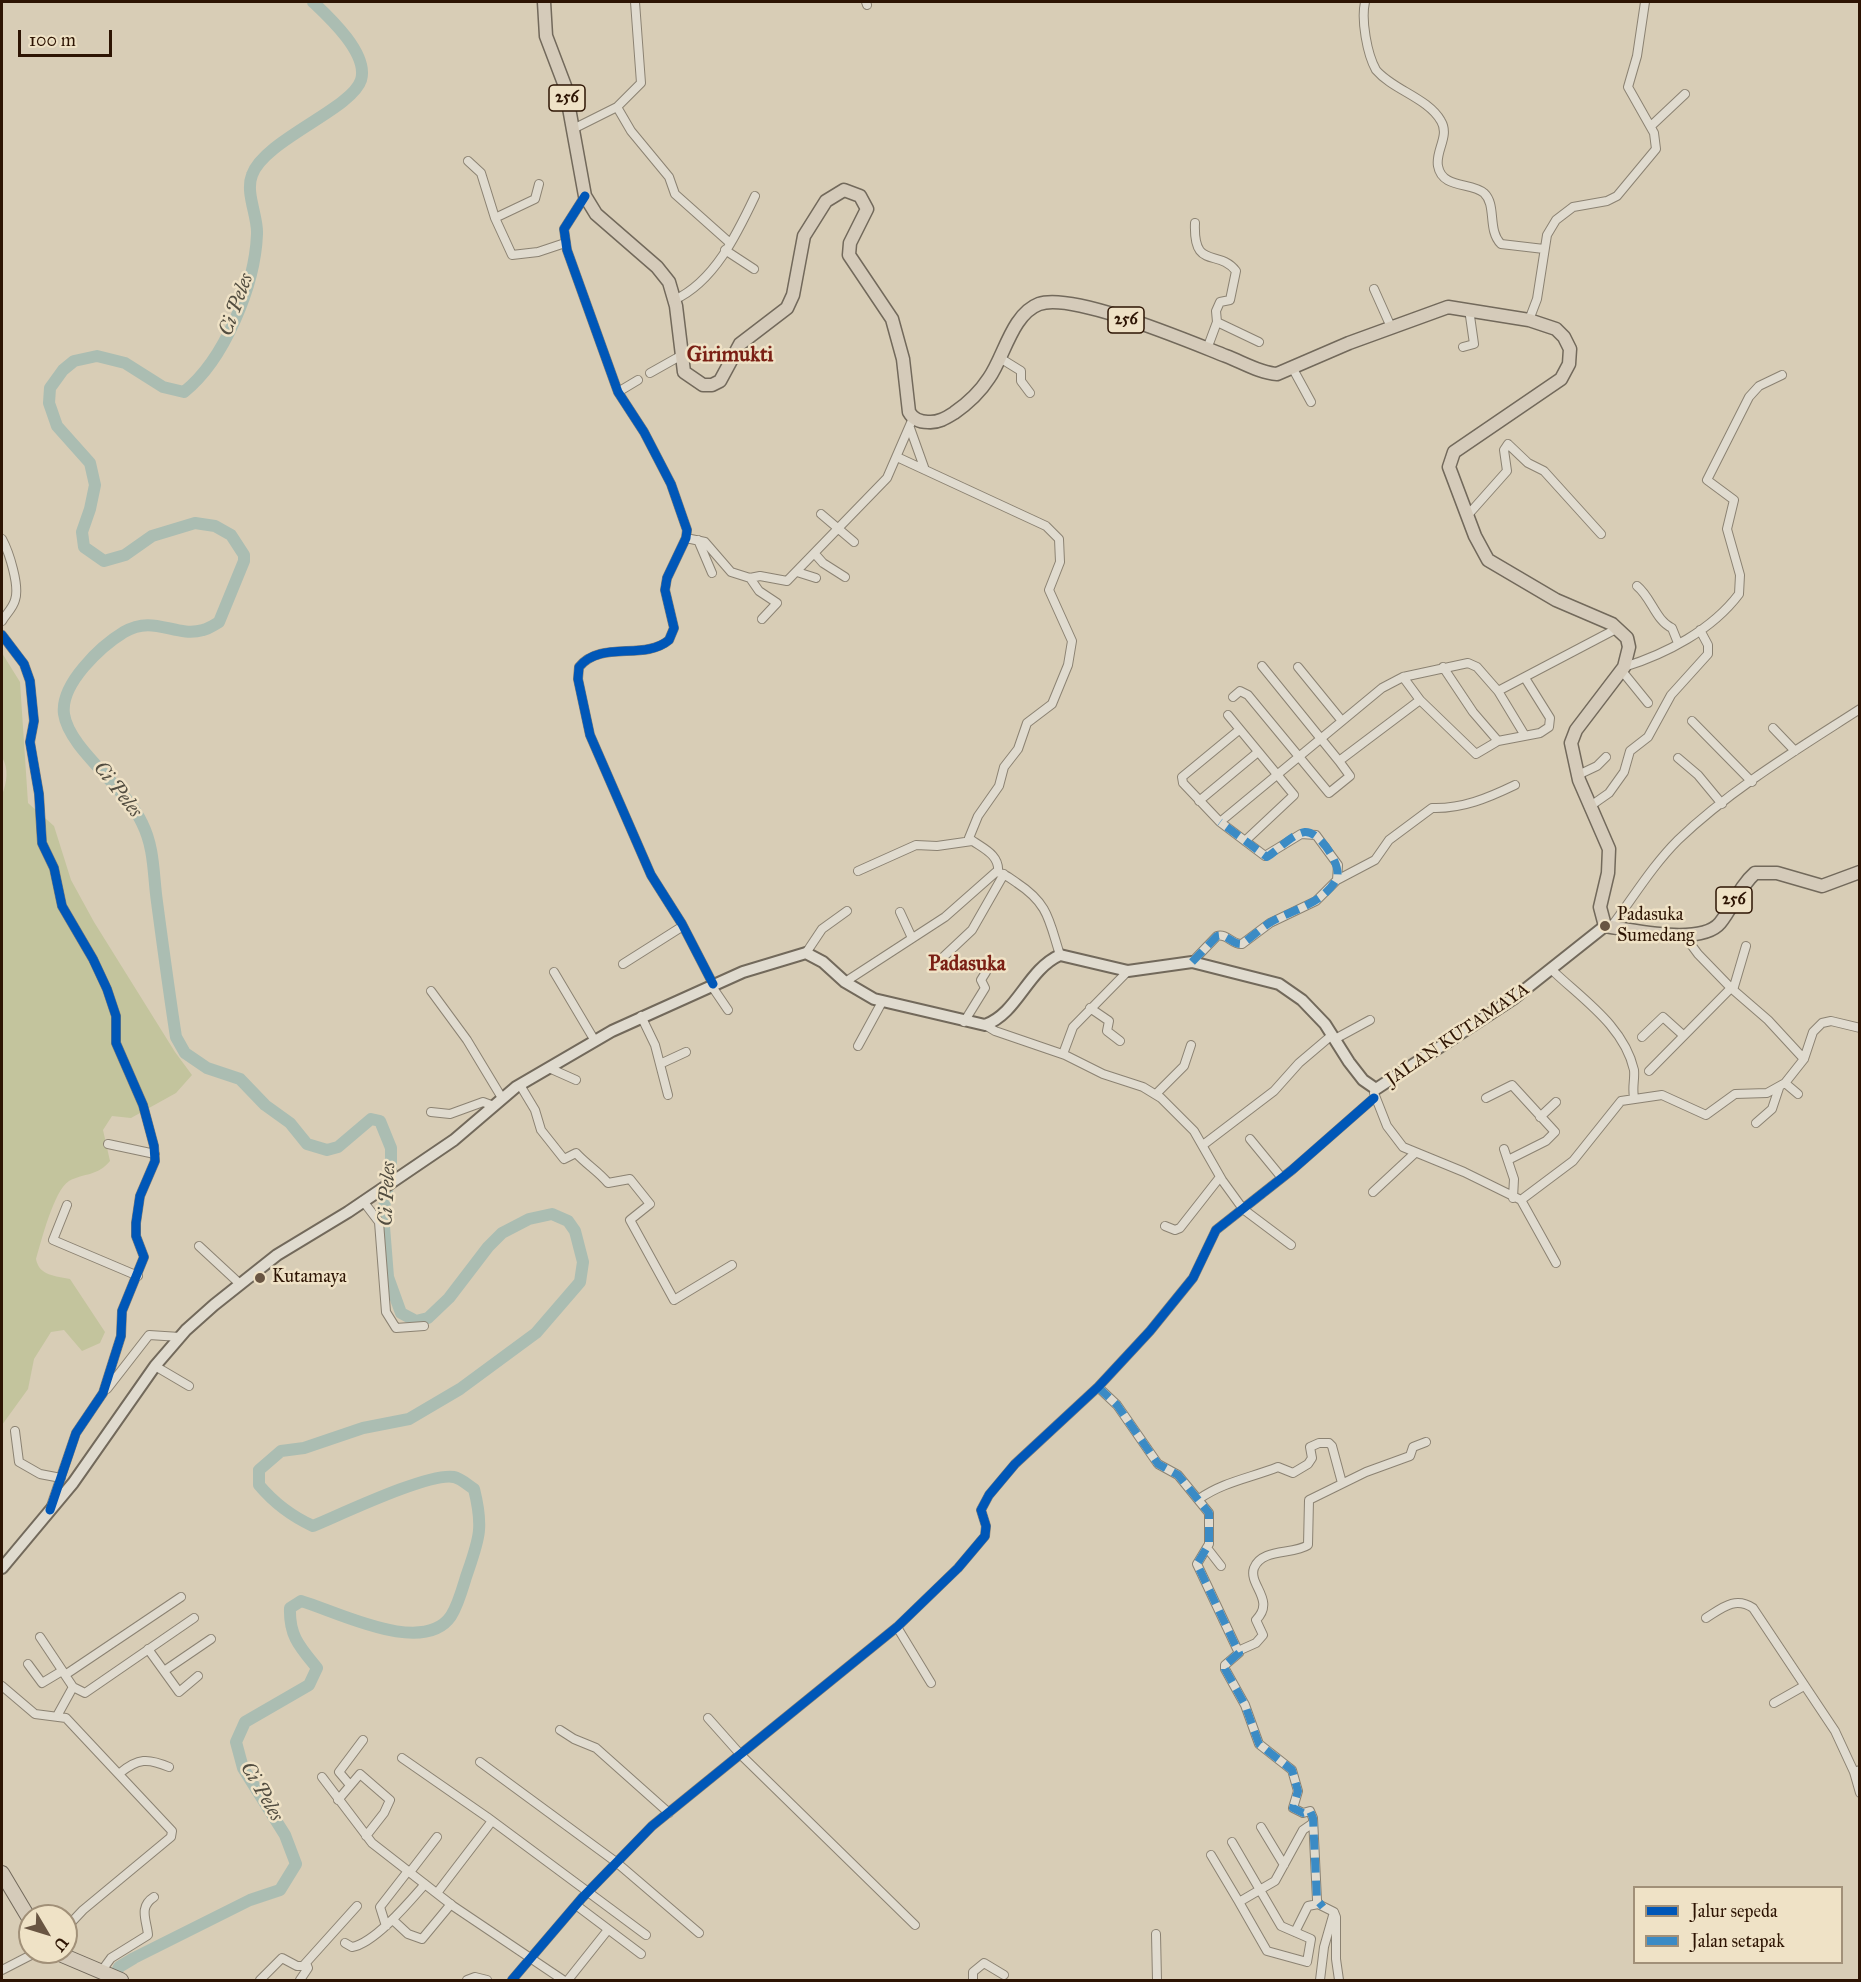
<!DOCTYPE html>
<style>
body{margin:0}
#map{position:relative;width:1861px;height:1982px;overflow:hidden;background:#d8cdb6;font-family:"IM FELL Great Primer",serif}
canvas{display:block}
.frame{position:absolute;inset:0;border:3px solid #2d1403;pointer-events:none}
.legend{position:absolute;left:1633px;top:1886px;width:210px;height:78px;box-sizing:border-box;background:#efe2c6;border:2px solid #a19078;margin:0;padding:8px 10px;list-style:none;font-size:18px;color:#2d1403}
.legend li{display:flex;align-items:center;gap:12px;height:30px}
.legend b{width:30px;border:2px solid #a19078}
.north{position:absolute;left:18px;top:1904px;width:60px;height:60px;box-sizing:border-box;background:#efe2c6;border:2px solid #a19078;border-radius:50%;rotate:128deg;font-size:16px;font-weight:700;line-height:24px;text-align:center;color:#2d1403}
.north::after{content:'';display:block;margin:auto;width:21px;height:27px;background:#695542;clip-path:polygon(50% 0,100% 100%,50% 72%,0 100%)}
.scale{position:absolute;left:18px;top:30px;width:94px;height:27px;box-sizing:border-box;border:3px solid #2d1403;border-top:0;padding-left:8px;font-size:18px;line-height:21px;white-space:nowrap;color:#2d1403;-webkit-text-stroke:4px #efe2c6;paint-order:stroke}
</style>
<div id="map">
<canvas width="1861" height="1982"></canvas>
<div class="frame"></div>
<ul class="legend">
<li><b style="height:8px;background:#0057b8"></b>Jalur sepeda</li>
<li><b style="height:8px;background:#3b8bc5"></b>Jalan setapak</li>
</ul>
<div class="north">U</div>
<div class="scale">100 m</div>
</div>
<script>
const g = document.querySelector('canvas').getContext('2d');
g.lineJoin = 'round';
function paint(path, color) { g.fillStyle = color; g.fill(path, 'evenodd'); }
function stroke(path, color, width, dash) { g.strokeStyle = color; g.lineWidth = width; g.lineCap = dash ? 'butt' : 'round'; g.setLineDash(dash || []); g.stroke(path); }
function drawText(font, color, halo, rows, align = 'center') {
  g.font = font + ' "IM FELL Great Primer",serif'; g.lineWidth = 5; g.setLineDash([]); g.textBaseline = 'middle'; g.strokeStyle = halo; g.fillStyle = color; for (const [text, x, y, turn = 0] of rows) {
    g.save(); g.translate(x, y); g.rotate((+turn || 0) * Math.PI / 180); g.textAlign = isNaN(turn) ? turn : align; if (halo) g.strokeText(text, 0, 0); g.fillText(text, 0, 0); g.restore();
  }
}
const green = new Path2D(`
 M 2,653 L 20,682 L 28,803 L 54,826 L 71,880 L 94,922 L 175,1052 L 192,1075 L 176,1093 L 131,1118 L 112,1116 L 103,1130 L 110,1161 C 98,1176 84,1173 69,1181 C 54,1190 41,1242 36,1259 C 39,1276 56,1276 70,1279 L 105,1332 L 100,1343 L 82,1351 L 64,1330 L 51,1332 L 34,1359 L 28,1389 L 2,1425 L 2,795 C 7,782 9,769 2,757 Z`);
const river = new Path2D(`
 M 113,1980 L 119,1967 L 134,1958 L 250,1900 L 280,1890 L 296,1864 L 285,1835 L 243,1768 L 236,1742 L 245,1722 L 309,1685 L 317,1668 C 300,1647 289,1636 290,1608 L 301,1601 C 336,1611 423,1657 451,1616 C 458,1605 462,1590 466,1577 C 479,1539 484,1529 474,1489 C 468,1485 460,1478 454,1477 C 429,1472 340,1515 313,1526 C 291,1516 275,1504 259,1485 L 259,1470 L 281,1451 L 304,1448 L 363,1428 L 409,1419 L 460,1389 L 536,1333 L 580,1282 L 583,1262 L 575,1231 L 568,1221 L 552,1214 L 529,1219 L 502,1233 L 488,1247 L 449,1298 L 428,1318 L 416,1321 L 401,1313 L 388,1277 L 383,1214 L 391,1166 L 391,1148 L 380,1121 L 371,1119 L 338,1147 L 327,1150 L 307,1144 L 290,1123 L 265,1105 L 240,1079 L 207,1068 L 185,1053 L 176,1037 C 169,992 163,947 157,902 C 153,875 155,849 142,823 C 125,786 69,749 64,714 C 60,684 101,646 124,632 C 154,614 175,638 203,630 C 208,629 214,625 219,622 L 244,561 L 244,555 L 231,535 L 215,526 L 195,523 L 152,536 L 125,555 L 104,561 L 84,547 L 82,532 L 90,509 L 95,485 L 90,463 L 57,426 L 49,403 L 50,388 L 63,370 L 74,361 L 97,356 L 125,363 L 163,387 L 184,392 C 224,360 255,286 257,234 C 258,216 245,193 252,175 C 264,140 352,109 361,80 C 369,54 329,17 313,2`);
const street = new Path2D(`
 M 866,2 L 867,5
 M 1365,2 C 1361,20 1367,54 1376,70 C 1393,90 1428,98 1441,121 C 1450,136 1435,151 1438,166 C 1442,189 1471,182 1484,193 C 1497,205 1487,230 1501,244 L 1544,249
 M 617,107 L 631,131 L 669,177 L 675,194 L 730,243
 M 1651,126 L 1685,94
 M 573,129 L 617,107 L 641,83 L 635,2
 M 468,161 L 481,173 L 495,218 L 512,255 L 538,252 L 565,243
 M 585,196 L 564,229 L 567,250 L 618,392 L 644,432 L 671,484 L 687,530 L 686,538 L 667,578 L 665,590 L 674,628 L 669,640 C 644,661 601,640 579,667 L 578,679 L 590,735 L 651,875 L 682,924 L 713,984
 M 495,218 L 535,199 L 539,184
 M 1195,223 C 1193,271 1218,248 1236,271 L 1230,300 L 1220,302 L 1216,311 L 1217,322 L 1207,349
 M 725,250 L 754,269
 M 1374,289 L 1391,327
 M 674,300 C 714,282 737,234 755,196
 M 1529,320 L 1537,299 L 1547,235 L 1556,220 L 1573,207 L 1607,201 L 1617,196 L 1656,149 L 1654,133 L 1628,87 L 1637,56 L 1645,2
 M 1217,322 L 1259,342
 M 1463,347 L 1474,344 L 1469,309
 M 1000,358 L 1021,371 L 1021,381 L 1030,393
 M 1293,369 L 1311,402
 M 650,373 L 682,355
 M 618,392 L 638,380
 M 910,428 L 925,470
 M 897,457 L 1046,526 L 1059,539 L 1060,562 L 1049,590 L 1072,641 L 1068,665 L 1052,704 L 1027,723 L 1018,749 L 1004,767 L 999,786 L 978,816 L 969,838 C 979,847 1000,853 998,872
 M 821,514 L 854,542
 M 1467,516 L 1507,471 L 1504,450 L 1508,444 L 1528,463 L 1544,471 L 1601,534
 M 686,538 L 705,542 L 731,572 L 750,578 L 760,576 L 787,581 L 887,478 L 913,418
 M 2,539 C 9,552 20,586 15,600 C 13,608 6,614 2,621
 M 698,540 L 712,573
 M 815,554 L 823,563 L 845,577
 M 797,572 L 816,578
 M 750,578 L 759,591 L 777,603 L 762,619
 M 1637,586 C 1651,597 1656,621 1672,628 L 1678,643
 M 2,635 L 24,664 L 30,681 L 34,721 L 30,742 L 39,794 L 42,843 L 54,868 L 62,906 L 93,959 L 107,989 L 116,1016 L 116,1043 L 143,1105 L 154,1146 L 155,1161 L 140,1196 L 136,1223 L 136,1236 L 144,1257 L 122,1311 L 121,1336 L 103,1393 L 76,1433 L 51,1506
 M 1262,666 L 1339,761 L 1420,700 L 1403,677
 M 1298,667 L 1342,721
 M 1443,667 L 1473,712 L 1498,741
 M 1624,667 C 1666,654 1712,630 1739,594 L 1740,575 L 1727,529 L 1734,500 L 1707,480 L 1749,397 L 1759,386 L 1782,375
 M 1622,671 L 1648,703
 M 1498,691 L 1524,734
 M 1233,697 L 1240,691 L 1248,695 L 1329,793 L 1350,776 L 1339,761
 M 1420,700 L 1476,754 L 1498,741 L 1540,733 L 1549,727 L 1550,718 L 1525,678
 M 1228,715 L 1294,795 L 1245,841
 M 1692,721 L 1752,782
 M 1773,728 L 1795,751
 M 1678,758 L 1698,775 L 1722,804
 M 1578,775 L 1597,766 L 1606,757
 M 1199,801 L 1258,752
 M 1589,807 L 1609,793 L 1624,772 L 1630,751 L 1648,737 L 1671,695 L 1708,654 L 1708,645 L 1700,630
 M 1220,822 L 1382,688 L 1403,677 L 1468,663 L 1477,667 L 1498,691 L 1618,628
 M 858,871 L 916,845 L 937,846 L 972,841
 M 1337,880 L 1375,860 L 1389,840 L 1432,808 C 1462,809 1488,798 1515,785
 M 900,912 L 912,938
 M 1611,927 C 1633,898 1652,866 1678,840 C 1731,789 1798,749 1860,709
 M 806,953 L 822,929 L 847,911
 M 938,962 L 972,930 L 1004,874
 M 1192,962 L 1217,936 C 1227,933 1232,945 1242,944 L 1270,923 L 1316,901 L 1337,880 L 1338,865 L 1316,835 L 1301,834 L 1265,856 L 1220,822 L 1183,783 L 1182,777 L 1239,730
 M 623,964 L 683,926
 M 1552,970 C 1582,999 1624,1026 1634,1070 C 1635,1079 1632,1087 1634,1097
 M 554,972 L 595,1041
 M 845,982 L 945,917 L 996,872 C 1004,873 1010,878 1017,883 C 1049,904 1049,921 1060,955
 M 711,985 L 728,1010
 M 1731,988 L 1768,1020 L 1804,1059
 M 1733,990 L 1746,946
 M 431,991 L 467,1040 L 502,1098
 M 1090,1008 L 1109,1021 L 1107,1031 L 1120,1041
 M 641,1016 L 655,1045 L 668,1095
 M 964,1022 L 985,988 L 981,980 L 986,972 L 985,966
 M 985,1025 L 995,1031 L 1065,1055 L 1103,1074 L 1143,1087 L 1161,1098 L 1194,1131 L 1222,1180 L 1243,1209 L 1291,1245
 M 1642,1037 L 1663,1017 L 1683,1035
 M 1335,1039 L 1370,1020
 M 858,1046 L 882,1002
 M 1063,1054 L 1073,1027 L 1128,971
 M 660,1064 L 686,1052
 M 549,1068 L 576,1080
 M 1649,1071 L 1731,988 L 1698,954 L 1684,935
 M 1785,1083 L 1798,1094
 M 520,1085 L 535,1110 L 541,1130 L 564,1159 L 576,1153 C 587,1165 598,1171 608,1183 L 630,1179 L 650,1204 L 630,1220 L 674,1300 L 732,1265
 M 1374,1093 L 1387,1126 L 1403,1147 L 1464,1172 L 1521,1200 L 1573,1161 L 1621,1101 L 1662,1095 L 1706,1115 L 1735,1094 L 1767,1093 L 1785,1083 L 1804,1059 L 1813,1032 L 1822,1023 L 1831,1021 L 1860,1028
 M 1156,1094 L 1184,1066 L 1191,1045
 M 1486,1098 L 1512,1085 L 1555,1132 L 1546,1141 L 1508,1160
 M 431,1112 L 450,1114 L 483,1102 L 494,1106
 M 1540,1117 L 1556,1102
 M 1756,1123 L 1772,1109 L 1779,1088
 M 1250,1139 L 1282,1178
 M 108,1144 L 155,1154
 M 1203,1145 L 1274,1091 L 1299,1063 L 1332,1035
 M 1504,1149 L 1514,1179 L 1513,1198
 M 1373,1192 L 1415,1153
 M 1521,1200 L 1556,1263
 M 363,1201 L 379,1222 L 386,1312 L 396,1328 L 424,1326
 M 67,1205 L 53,1240 L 138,1276
 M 1165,1226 L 1175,1230 L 1180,1228 L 1220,1177
 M 199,1246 L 240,1284
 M 155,1366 L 189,1386
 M 1098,1387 L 1117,1405 L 1158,1464 L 1178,1475 L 1209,1513 L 1209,1544 L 1197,1564 L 1239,1653 L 1225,1665 L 1225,1669 L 1245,1705 L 1259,1744 L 1292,1770 L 1298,1791 L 1293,1808 L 1303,1813 L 1310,1811 L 1313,1818 L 1317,1900 L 1318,1904 L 1334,1912
 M 107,1389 L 149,1335 L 180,1337
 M 15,1431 L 19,1462 L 40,1474 L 61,1478
 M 1199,1499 C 1223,1482 1250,1478 1278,1467 L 1293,1473 L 1308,1464 L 1312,1458 L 1310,1447 L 1319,1443 L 1329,1443 L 1332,1446 L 1342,1483
 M 1207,1548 L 1221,1566
 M 1706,1618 C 1722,1608 1735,1596 1753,1608 L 1835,1731 L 1854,1772
 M 897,1627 L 931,1683
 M 40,1637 L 64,1673
 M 148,1649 L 179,1692 L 198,1676
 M 1238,1651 L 1256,1643 L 1263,1635 L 1256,1620 C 1276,1600 1248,1585 1254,1568 C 1262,1548 1293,1555 1308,1545 L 1309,1500 L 1366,1472 L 1410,1456 L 1413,1447 L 1426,1442
 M 28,1664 L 42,1683 L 62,1671
 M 164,1671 L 211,1639
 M 2,1686 L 35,1714 L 66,1718 L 172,1831 L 171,1837 L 83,1910 L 66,1928
 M 73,1687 L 65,1675 L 181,1597
 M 1774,1703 L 1804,1686
 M 57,1716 L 73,1687 L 85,1693 L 194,1618
 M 708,1718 L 740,1754 L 915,1925
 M 560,1730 L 574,1739 L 596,1748 L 669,1813
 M 402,1758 L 487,1817 L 646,1935
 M 480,1762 L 616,1862 L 699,1933
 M 1860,1770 L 1854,1772 L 1860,1793
 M 120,1773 C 138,1758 148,1758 169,1767
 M 322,1777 L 372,1843 L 453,1906 L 563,1980
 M 350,1785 L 339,1772 L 363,1740
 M 338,1800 L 360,1774 L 390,1800 L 384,1813 L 366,1836
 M 1261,1827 L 1284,1865
 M 1232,1842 L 1281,1926 L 1311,1939 L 1307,1962 L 1267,1951 L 1239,1902
 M 1211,1855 L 1239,1902 L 1275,1881 L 1303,1830 L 1313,1823
 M 410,1872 L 437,1837
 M 437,1893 L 492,1821
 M 576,1905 L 641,1954
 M 394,1921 L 408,1934 L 422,1939 L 451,1904
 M 386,1926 L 380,1907 L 408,1871
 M 1295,1932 L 1308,1906 L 1318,1904
 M 1156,1934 L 1157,1980
 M 345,1943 L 352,1947 C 375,1943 410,1901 425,1884
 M 2,1970 L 37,1952
 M 100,1973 L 111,1958 L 148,1935 C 147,1921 138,1907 154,1897
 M 260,1980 L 282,1958 L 297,1966 L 303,1966 L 357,1906
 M 300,1980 L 308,1968 L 306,1963
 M 467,1980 L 475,1977 L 487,1980
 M 512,1980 L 582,1898 L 652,1826 L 897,1627 L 958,1568 L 985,1536 L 986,1526 L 981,1510 L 989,1495 L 1015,1464 L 1098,1387 L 1150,1331 L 1193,1278 L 1216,1230 L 1292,1170 L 1374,1098
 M 568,1980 L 607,1931
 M 973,1980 L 973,1972 L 984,1963 L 1004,1975
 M 1320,1980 L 1324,1947 L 1334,1912 L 1336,1917 L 1336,1959 L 1339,1980`);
const secondary = new Path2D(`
 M 2,1568 L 73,1483 L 155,1366 L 186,1330 L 214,1305 L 277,1255 L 348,1212 L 454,1140 L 516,1087 L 612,1031 L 743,972 L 806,953 L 823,962 L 845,982 L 874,999 L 985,1025 C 1018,1013 1027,970 1060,955 L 1128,971 L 1192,962 L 1279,984 L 1302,1000 L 1325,1024 L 1349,1062 L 1363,1080 L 1376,1089 L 1513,999 L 1605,926`);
const primary = new Path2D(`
 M 544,2 L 546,36 L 565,86 L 585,196 L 596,214 L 657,267 L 669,282 L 676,306 L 684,372 L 703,385 L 712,385 L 720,381 L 740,344 L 787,308 L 793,295 L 804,236 L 826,201 L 844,190 L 860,196 L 867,209 L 850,243 L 849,255 L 892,319 L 903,359 L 909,412 C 913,419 920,422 928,422 C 938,423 946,418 954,413 C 967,404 980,392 989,378 C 1004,357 1012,314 1039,304 C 1073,292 1190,342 1226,356 C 1242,362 1260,373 1277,374 L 1349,343 L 1448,307 L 1529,320 L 1556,329 L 1564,337 L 1570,349 L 1569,364 L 1561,379 L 1454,452 L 1449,467 L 1475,536 L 1488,560 L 1556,600 L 1612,624 L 1627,638 L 1629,647 L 1624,667 L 1576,730 L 1571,743 L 1579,780 L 1609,849 L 1608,873 L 1600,907 L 1605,926 C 1631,930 1701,946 1720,923 C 1733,907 1739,887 1755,873 L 1777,873 L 1822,886 L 1860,872`);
const highway = new Path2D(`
 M 2,1873 L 30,1920
 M 62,1955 L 121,1980`);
const quiet = new Path2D(`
 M 1192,962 L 1217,936 C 1227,933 1232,945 1242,944 C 1252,937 1261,928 1271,922 C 1294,909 1322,904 1336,880 C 1344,868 1320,831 1305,832 C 1292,834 1278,850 1267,857 L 1220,822
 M 1098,1387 L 1117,1405 L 1158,1464 L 1178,1475 L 1209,1513 L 1209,1544 L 1197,1564 L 1239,1653 L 1225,1665 L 1225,1669 L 1245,1705 L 1259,1744 L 1292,1770 L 1298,1791 L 1293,1808 L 1303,1813 L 1310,1811 L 1313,1818 L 1317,1900 L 1323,1907`);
const cycleway = new Path2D(`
 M 585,196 L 564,229 L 567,250 L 618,392 L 644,432 L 671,484 L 687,530 L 686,538 L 667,578 L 665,590 L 674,628 L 669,640 C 644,661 601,640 579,667 L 578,679 L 590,735 L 651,875 L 682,924 L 713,984
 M 2,635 L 24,664 L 30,681 L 34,721 L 30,742 L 39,794 L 42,843 L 54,868 L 62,906 L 93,959 L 107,989 L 116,1016 L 116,1043 L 143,1105 L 154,1146 L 155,1161 L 140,1196 L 136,1223 L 136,1236 L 144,1257 L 122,1311 L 121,1336 L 103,1393 L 76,1433 L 50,1510
 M 512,1980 L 582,1898 L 652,1826 L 897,1627 L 958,1568 L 985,1536 L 986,1526 L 981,1510 L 989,1495 L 1015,1464 L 1098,1387 L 1150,1331 L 1193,1278 L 1216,1230 L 1292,1170 L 1374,1098`);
const markers = [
 [1605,926,6,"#695542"],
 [260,1278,6,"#695542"]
];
const shields = [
 [567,98,36],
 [1126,320,36],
 [1734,900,36]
];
const shieldNames = [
 ["256",567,98],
 ["256",1126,320],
 ["256",1734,900]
];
const poiNames = [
 ["Padasuka",1617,916],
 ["Sumedang",1617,937],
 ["Kutamaya",272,1278]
];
const streetNames = [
 ["JALAN KUTAMAYA",1458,1035,-34]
];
const waterNames = [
 ["Ci Peles",237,305,-70],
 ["Ci Peles",117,790,52],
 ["Ci Peles",388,1194,-87],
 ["Ci Peles",261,1792,60]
];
const quarterNames = [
 ["Girimukti",730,356],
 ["Padasuka",967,965]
];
paint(green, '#c3c49d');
stroke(river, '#abbdb2', 12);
stroke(street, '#8b8272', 10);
stroke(secondary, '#72695b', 14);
stroke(primary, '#72695b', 15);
stroke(highway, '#72695b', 16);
stroke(street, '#e0dbcf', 8);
stroke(secondary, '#e0dbcf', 10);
stroke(primary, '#d5cbba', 12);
stroke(highway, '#d5cbba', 14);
stroke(quiet, '#3b8bc5', 8, [15, 8]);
stroke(cycleway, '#0057b8', 9);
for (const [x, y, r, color] of markers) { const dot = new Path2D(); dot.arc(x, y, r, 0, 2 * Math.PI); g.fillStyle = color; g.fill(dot); stroke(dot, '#efe2c6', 2); }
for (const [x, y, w] of shields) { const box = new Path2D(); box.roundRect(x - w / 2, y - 13, w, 26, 4.5); g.fillStyle = '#efe2c6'; g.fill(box); stroke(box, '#2d1403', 1.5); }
drawText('bold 16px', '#2d1403', null, shieldNames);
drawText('18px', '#2d1403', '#efe2c6', poiNames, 'left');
drawText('18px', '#2d1403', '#efe2c6', streetNames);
drawText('italic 20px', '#524d40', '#efe2c6', waterNames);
drawText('bold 21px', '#7a1f14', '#efe2c6', quarterNames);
</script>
